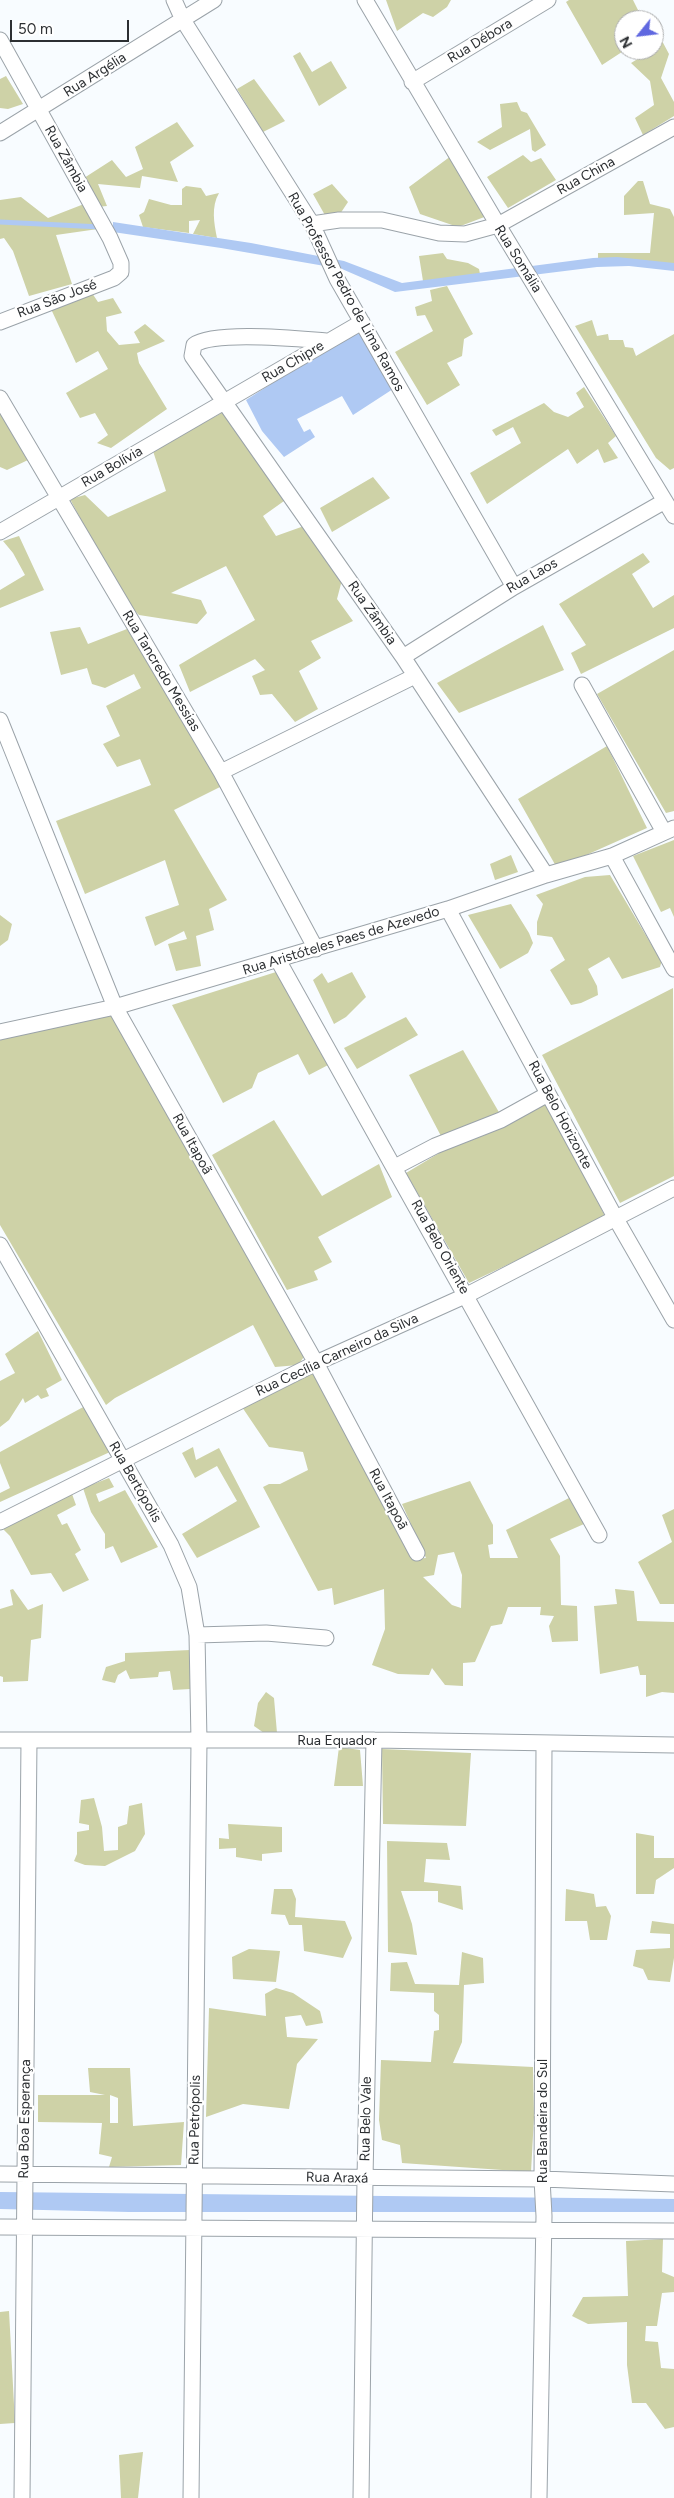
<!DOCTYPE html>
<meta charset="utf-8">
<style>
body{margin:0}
#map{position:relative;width:674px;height:2498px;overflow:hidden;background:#f8fcff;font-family:Figtree,sans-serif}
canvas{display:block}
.north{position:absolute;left:614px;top:10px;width:50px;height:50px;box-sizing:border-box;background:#fff;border:1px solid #abacad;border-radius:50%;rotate:241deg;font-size:14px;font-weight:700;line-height:20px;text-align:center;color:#2c2f32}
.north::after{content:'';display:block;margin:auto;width:18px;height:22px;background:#6068e0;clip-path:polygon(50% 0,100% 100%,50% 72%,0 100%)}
.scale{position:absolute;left:10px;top:20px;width:119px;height:22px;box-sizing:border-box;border:2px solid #2c2f32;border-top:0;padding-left:6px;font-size:15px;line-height:18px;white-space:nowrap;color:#2c2f32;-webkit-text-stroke:4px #fff;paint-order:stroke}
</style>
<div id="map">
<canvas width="674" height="2498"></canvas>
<div class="north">N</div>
<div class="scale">50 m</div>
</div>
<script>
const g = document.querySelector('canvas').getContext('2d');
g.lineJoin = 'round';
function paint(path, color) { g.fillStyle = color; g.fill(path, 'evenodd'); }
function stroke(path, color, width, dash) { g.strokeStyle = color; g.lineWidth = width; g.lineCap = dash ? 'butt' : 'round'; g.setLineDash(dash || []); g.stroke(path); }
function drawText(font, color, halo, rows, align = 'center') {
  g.font = font + ' Figtree,sans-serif'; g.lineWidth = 4.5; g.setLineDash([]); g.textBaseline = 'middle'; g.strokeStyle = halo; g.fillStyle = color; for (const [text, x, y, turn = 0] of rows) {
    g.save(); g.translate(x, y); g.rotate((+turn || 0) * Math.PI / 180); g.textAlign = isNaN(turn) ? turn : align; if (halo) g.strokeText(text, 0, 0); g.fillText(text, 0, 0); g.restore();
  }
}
const green = new Path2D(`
 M 386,0 L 451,0 L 447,7 L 433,17 L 423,13 L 397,31 Z
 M 569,0 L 633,0 L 643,20 L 624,20 L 625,50 L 602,65 L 566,2 Z
 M 661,39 L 669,54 L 661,78 L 674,102 L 674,116 L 643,135 L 635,118 L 654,105 L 650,81 L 631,63 L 646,54 L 643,50 L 654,50 L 654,40 Z
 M 300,52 L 312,72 L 331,61 L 347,88 L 319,106 L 293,56 Z
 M 6,76 L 23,104 L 8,109 L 0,108 L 0,79 Z
 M 254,79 L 285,121 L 263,132 L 237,89 Z
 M 517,102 L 521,111 L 527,113 L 546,145 L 535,152 L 532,150 L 530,129 L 490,150 L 477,142 L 502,127 L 500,104 Z
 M 177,122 L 194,146 L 170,162 L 178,182 L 142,176 L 140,188 L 98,184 L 107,206 L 97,207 L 84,178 L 112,160 L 126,177 L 143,169 L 135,147 Z
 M 523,155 L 531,162 L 541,158 L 556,180 L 508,208 L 487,177 Z
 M 451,156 L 487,216 L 458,227 L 420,214 L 409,187 Z
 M 638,181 L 643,181 L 650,204 L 670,209 L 674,217 L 674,268 L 598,264 L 598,253 L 650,253 L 654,213 L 624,215 L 624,196 Z
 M 332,184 L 348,202 L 340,214 L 326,217 L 313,194 Z
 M 186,186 L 201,188 L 206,196 L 219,193 C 211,207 214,223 217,238 L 193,234 L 200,220 L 189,221 L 189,233 L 143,227 L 139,215 L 144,212 L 149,199 L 171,205 L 182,205 L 182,189 Z
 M 21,197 L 48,218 L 84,204 L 98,229 L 56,235 L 72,284 L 29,296 L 13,251 L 4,238 L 0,239 L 0,200 Z
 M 443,253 L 447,259 L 468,263 L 479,269 L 480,274 L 423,281 L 419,256 Z
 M 447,286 L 473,334 L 464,339 L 462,356 L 447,363 L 460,385 L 427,405 L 395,352 L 433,331 L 425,315 L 417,316 L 415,307 L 432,301 L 430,290 Z
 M 92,293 L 98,302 L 113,298 L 122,313 L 106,317 L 107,331 L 119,345 L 140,343 L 134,332 L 145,324 L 165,341 L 137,353 L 139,363 L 167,409 L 111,448 L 97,443 L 108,435 L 95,413 L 80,418 L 66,393 L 108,369 L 98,351 L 76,363 L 51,309 Z
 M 592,320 L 597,336 L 608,334 L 609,340 L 623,340 L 625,347 L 633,348 L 636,356 L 674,334 L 674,468 L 670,470 L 656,458 L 575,326 Z
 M 584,387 L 616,436 L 608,443 L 618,458 L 604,463 L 598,449 L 577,464 L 568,449 L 487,504 L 470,473 L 521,443 L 513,427 L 496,436 L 492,430 L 544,403 L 554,412 L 568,417 L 584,407 L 576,393 Z
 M 0,409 L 28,460 L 7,470 L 0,467 Z
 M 225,411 L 284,501 L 263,516 L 276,536 L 304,526 L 342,580 L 337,599 L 353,621 L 311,641 L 321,658 L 299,671 L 318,709 L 295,722 L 272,694 L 260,695 L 252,676 L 265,670 L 255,659 L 190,692 L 179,665 L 255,620 L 226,566 L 171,593 L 201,600 L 207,613 L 197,624 L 139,615 L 124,600 L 70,499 L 85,495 L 108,517 L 166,491 L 153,451 Z
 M 373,477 L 390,498 L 332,532 L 320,508 Z
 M 19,536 L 44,590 L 0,608 L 0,590 L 25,575 L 13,553 L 3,541 Z
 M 643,553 L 650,562 L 632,574 L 653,608 L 674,595 L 674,628 L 581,674 L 571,653 L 586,645 L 559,604 Z
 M 543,625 L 564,670 L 459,713 L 437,683 Z
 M 80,627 L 88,644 L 127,629 L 222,786 L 174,810 L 227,900 L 209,909 L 214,930 L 196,936 L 201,966 L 176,971 L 168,944 L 187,939 L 184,931 L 155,946 L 145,917 L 179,905 L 165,860 L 85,894 L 56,821 L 151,785 L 140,759 L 117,767 L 103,744 L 120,736 L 106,706 L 141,688 L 134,674 L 105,688 L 92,684 L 87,668 L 61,675 L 50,632 Z
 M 674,650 L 674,811 L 666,813 L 597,694 Z
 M 607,746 L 647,828 L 557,868 L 518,799 Z
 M 674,840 L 674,917 L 670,908 L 661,912 L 633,856 Z
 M 511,855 L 518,872 L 495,880 L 490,864 Z
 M 610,875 L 654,949 L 663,957 L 660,967 L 622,979 L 609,957 L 588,969 L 597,986 L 598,995 L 581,1003 L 571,1005 L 550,970 L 565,960 L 552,937 L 537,935 L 537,922 L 543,904 L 536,895 L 585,877 Z
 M 511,904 L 529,933 L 533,943 L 528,953 L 500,969 L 468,915 Z
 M 0,915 L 12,924 L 8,940 L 0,946 Z
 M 276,972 L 330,1064 L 309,1075 L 298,1054 L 258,1073 L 252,1088 L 223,1103 L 172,1005 Z
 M 352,972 L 366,997 L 346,1017 L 334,1024 L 313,980 L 322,973 L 328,983 Z
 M 673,988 L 674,1176 L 620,1203 L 542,1055 Z
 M 114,1014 L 306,1354 L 298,1365 L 275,1367 L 253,1325 L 115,1398 L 106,1405 L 0,1225 L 0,1038 Z
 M 406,1017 L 418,1035 L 357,1069 L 344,1048 Z
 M 463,1050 L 500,1114 L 441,1136 L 409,1075 Z
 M 546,1103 L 606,1218 L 469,1283 L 406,1173 L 441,1152 L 485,1135 Z
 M 274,1120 L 322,1196 L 379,1164 L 392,1197 L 318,1237 L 332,1262 L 314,1271 L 318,1280 L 287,1290 L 212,1155 Z
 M 38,1331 L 62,1380 L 46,1389 L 49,1396 L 41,1399 L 38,1395 L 25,1403 L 23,1398 L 9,1420 L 0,1427 L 0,1381 L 15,1373 L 5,1354 Z
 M 314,1371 L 414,1559 L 426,1558 L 402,1504 L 470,1481 L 493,1525 L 493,1544 L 488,1545 L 490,1558 L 518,1558 L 506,1530 L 569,1498 L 584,1524 L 550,1539 L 560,1556 L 561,1605 L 577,1606 L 578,1641 L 552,1642 L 549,1626 L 554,1616 L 540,1615 L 541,1607 L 508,1607 L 502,1624 L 491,1626 L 475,1662 L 463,1663 L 463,1686 L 445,1685 L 432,1668 L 429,1675 L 398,1674 L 372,1665 L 385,1629 L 384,1589 L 334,1605 L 332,1588 L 318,1591 L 263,1487 L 269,1484 L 280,1484 L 308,1470 L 303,1452 L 269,1447 L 242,1407 ZM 454,1552 L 462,1575 L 461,1608 L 452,1605 L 423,1577 L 434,1575 L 438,1555 Z
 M 87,1405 L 110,1452 L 0,1502 L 0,1493 L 10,1488 L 0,1463 L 0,1452 Z
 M 193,1447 L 196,1460 L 219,1448 L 260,1527 L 197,1558 L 182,1534 L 237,1501 L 217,1466 L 195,1478 L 182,1453 Z
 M 109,1478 L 114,1487 L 96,1494 L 99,1502 L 125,1490 L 158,1547 L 121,1563 L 113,1546 L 105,1549 L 105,1534 L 91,1512 L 83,1488 Z
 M 72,1494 L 76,1505 L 57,1515 L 62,1525 L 67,1523 L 81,1550 L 75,1554 L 89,1580 L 63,1592 L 51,1573 L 31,1575 L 10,1536 L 3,1529 Z
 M 674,1509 L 674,1604 L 660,1604 L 638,1562 L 672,1542 L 662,1515 Z
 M 13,1589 L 28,1610 L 43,1604 L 41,1638 L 31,1640 L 28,1681 L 3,1682 L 3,1677 L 0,1676 L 0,1609 L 13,1605 L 10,1590 Z
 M 615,1589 L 634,1591 L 637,1621 L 674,1622 L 674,1693 L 662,1692 L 646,1697 L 646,1675 L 640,1675 L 638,1666 L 600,1674 L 594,1606 L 617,1604 Z
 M 190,1650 L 190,1689 L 173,1690 L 170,1671 L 159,1672 L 158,1677 L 130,1679 L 126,1670 L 118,1675 L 115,1683 L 102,1680 L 106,1667 L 125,1661 L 125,1653 Z
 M 266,1692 L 274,1698 L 277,1733 L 264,1733 L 254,1726 L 258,1703 Z
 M 339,1747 L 360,1750 L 363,1786 L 334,1786 Z
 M 382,1749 L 471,1753 L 466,1826 L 383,1824 Z
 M 94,1798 L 102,1827 L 104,1851 L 118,1850 L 118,1827 L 127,1824 L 129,1806 L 142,1803 L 145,1834 L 135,1851 L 105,1866 L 85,1865 L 74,1861 L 77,1854 L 77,1832 L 89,1830 L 89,1825 L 79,1823 L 81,1800 Z
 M 228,1824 L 282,1827 L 282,1852 L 262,1854 L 262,1861 L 236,1857 L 236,1848 L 219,1849 L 219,1838 L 229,1839 Z
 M 636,1833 L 654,1836 L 654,1858 L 674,1858 L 674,1868 L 656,1880 L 654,1894 L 636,1894 Z
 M 387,1841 L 447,1843 L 450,1860 L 426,1859 L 424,1882 L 461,1886 L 463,1910 L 438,1902 L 438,1891 L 401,1891 L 412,1924 L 417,1955 L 388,1952 Z
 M 274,1889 L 292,1889 L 296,1899 L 295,1917 L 345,1921 L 352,1938 L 343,1958 L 304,1951 L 302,1925 L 289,1925 L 285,1915 L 271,1914 Z
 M 566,1889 L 594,1894 L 596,1907 L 606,1906 L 611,1916 L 607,1940 L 590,1940 L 587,1921 L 565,1921 Z
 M 652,1921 L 674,1924 L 674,1958 L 670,1982 L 648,1980 L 643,1969 L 633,1966 L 636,1950 L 670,1948 L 670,1934 L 650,1933 Z
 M 249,1949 L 280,1951 L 276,1982 L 233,1979 L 232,1957 Z
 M 462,1952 L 483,1958 L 484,1983 L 464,1985 L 462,2042 L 453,2063 L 533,2067 L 534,2117 L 531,2172 L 402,2163 L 400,2145 L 382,2140 L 379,2120 L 381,2060 L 431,2062 L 434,2031 L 439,2030 L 439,2015 L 434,2011 L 434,1993 L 390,1991 L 391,1963 L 407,1962 L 415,1984 L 459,1985 Z
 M 276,1988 L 293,1993 L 320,2011 L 323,2023 L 306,2026 L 301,2015 L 285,2017 L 287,2037 L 318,2039 L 297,2064 L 289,2109 L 243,2104 L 206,2117 L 209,2008 L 266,2016 L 265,1994 Z
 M 88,2068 L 130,2068 L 133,2126 L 184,2122 L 181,2165 L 109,2167 L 112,2157 L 99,2154 L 102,2123 L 38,2122 L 38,2095 L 105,2095 L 90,2092 ZM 110,2095 L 118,2098 L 118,2123 L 110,2123 Z
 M 663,2239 L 662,2272 L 674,2277 L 674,2292 L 662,2293 L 657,2326 L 646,2326 L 645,2341 L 658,2342 L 661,2368 L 674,2369 L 674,2427 L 665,2429 L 646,2403 L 632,2403 L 627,2365 L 627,2322 L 588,2324 L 572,2316 L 583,2297 L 628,2296 L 626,2241 Z
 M 9,2311 L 15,2423 L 0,2424 L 0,2312 Z
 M 143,2452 L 138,2498 L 121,2498 L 119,2455 Z`);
const water = new Path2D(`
 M 113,222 L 251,243 L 344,261 L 402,283 L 593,258 L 617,257 L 674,263 L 674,271 L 629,266 L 597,267 L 395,292 L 342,269 L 221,248 L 113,232 Z
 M 360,327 L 393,389 L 353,415 L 342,396 L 297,419 L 304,432 L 310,429 L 315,437 L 284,457 L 262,431 L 246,400 Z
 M 0,2192 L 674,2199 L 674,2212 L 129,2212 L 0,2209 Z`);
const stream = new Path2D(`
 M 0,222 L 101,227`);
const minor = new Path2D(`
 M 174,0 L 183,20 L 312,224 L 337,279 L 514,587
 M 365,0 L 498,225 L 674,516
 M 0,40 L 110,238 L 121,263 L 121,272 L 114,278 L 0,322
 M 412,82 L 548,0
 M 0,133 L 214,0
 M 312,224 L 339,220 L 382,220 L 439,233 L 465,234 L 498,225 L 674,127
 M 328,341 C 301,339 214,330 194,345 L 192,356 L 403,657 L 546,875
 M 0,398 L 221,772 L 316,949
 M 0,532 L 362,322
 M 403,657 L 514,587 L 665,501
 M 582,685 L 664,832
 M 0,720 L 115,1007 L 316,1363 L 417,1553
 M 221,772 L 415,676
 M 612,856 L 674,969
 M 448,909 L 616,1219 L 674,1320
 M 278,960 L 599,1535
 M 0,1032 L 115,1007 L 448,909 L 546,875 L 612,856 L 674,828
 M 395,1167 L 435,1146 L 501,1120 L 548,1094
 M 0,1245 L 171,1545 L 189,1587 L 197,1635 L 199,1741 L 191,2498
 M 0,1522 L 316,1363 L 467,1295 L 674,1188
 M 197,1635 L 266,1633 L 326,1638
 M 0,1740 L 374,1740 L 674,1745
 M 0,2174 L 542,2179 L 674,2184
 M 0,2227 L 674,2231
 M 22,2498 L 29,1740
 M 361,2498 L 365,2178 L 374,1740
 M 539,2498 L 544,2216 L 542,2179 L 544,1744`);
const streetNames = [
 ["Rua Débora",480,41,-31],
 ["Rua Argélia",95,75,-32],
 ["Rua Zâmbia",66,159,61],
 ["Rua China",586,176,-29],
 ["Rua Somália",518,259,58],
 ["Rua Professor Pedro de Lima Ramos",346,292,61],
 ["Rua São José",57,299,-21],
 ["Rua Chipre",293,362,-30],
 ["Rua Bolívia",112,467,-30],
 ["Rua Laos",532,576,-30],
 ["Rua Zâmbia",372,613,55],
 ["Rua Tancredo Messias",161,671,59],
 ["Rua Aristóteles Paes de Azevedo",341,941,-17],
 ["Rua Belo Horizonte",560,1115,62],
 ["Rua Itapoã",192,1144,61],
 ["Rua Belo Oriente",440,1247,61],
 ["Rua Cecília Carneiro da Silva",337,1355,-25],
 ["Rua Bertópolis",135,1482,60],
 ["Rua Itapoã",388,1499,62],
 ["Rua Equador",337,1741],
 ["Rua Boa Esperança",25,2119,-89],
 ["Rua Belo Vale",366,2119,-89],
 ["Rua Petrópolis",195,2120,-89],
 ["Rua Bandeira do Sul",543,2121,-90],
 ["Rua Araxá",337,2178,1]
];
paint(green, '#ced2a7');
paint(water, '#afc9f3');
stroke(stream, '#afc9f3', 5);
stroke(minor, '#9ba3a9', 17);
stroke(minor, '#fff', 15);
drawText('14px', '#2c2f32', '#fff', streetNames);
</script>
